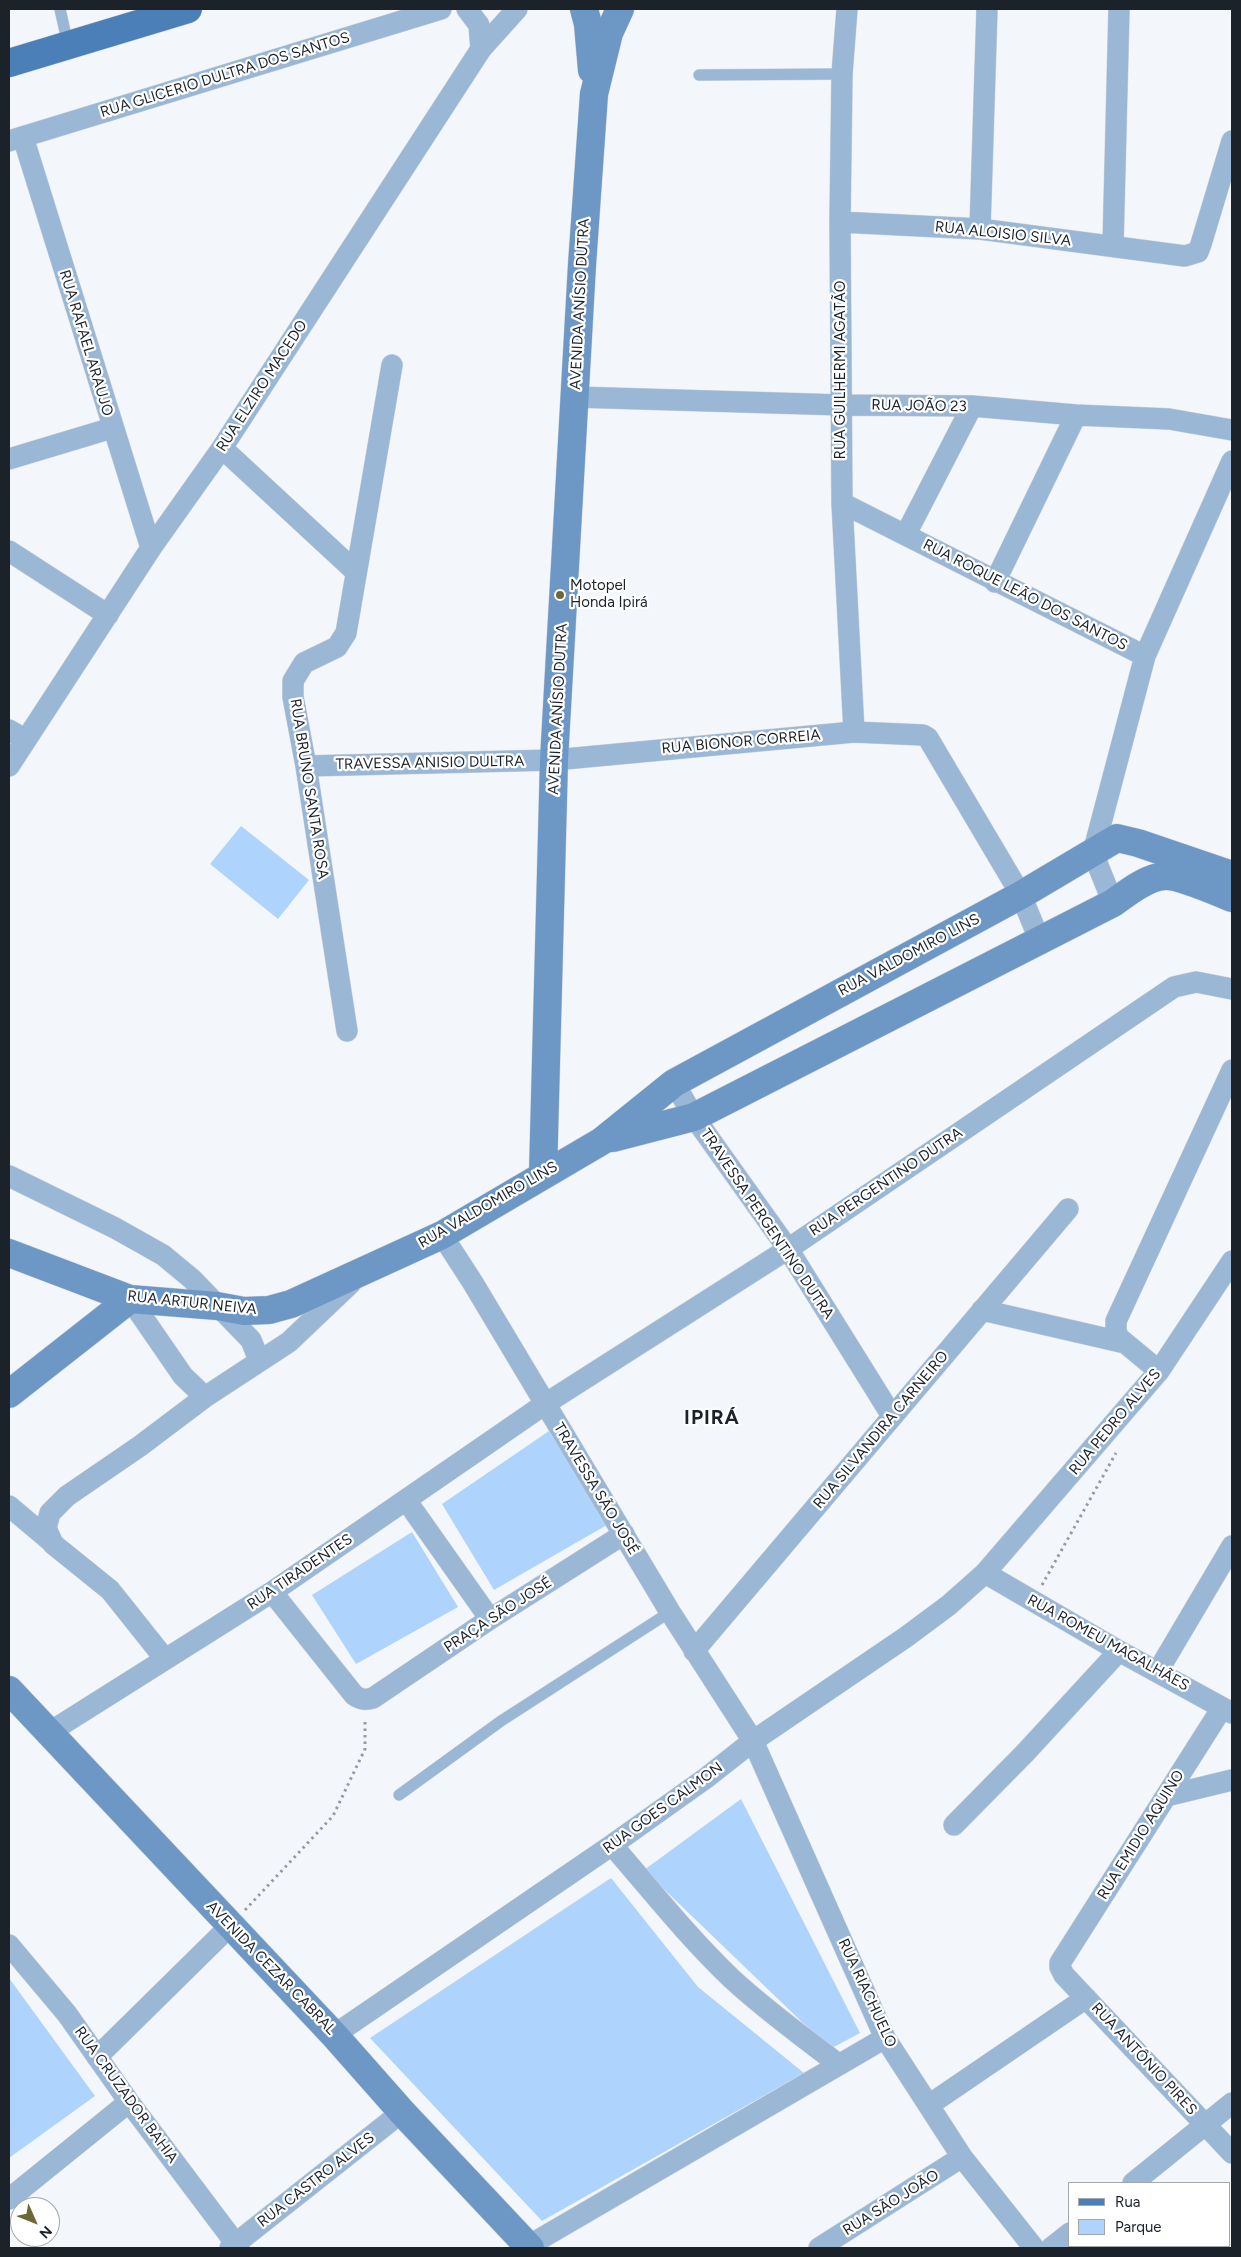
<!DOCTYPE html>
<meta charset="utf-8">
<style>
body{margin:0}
#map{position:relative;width:1241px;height:2257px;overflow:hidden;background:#f3f7fc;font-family:Figtree,sans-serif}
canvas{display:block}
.frame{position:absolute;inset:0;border:10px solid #1b222a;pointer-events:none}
.legend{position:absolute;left:1068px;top:2182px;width:162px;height:65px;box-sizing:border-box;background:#fff;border:1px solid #a4a7aa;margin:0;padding:6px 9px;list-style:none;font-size:15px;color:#1b222a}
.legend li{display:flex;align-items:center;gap:10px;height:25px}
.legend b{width:25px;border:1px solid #a4a7aa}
.north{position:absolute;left:10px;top:2197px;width:50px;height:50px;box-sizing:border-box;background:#fff;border:1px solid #a4a7aa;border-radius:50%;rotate:134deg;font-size:14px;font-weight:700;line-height:20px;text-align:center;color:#1b222a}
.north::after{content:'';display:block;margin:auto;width:18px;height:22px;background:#6f6834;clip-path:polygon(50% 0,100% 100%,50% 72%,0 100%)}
</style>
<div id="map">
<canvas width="1241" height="2257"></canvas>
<div class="frame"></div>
<ul class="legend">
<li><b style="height:6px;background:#4b7fb7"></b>Rua</li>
<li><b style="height:14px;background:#aed3fc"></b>Parque</li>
</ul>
<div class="north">N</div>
</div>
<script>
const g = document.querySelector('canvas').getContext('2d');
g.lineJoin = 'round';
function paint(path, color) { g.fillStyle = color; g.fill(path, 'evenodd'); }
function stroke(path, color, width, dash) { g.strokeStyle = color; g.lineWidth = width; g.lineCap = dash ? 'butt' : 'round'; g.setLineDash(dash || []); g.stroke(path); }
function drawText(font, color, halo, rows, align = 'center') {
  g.font = font + ' Figtree,sans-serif'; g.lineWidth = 4.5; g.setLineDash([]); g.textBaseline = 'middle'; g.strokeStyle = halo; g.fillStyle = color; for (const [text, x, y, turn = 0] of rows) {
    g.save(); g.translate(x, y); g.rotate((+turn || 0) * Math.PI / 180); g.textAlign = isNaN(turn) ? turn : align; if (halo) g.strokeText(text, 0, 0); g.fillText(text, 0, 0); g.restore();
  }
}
const green = new Path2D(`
 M 241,826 L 309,880 L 278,919 L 210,864 Z
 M 552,1429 L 612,1522 L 494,1590 L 442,1504 Z
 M 412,1532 L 458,1607 L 356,1664 L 312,1595 Z
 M 741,1799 L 860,2033 L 830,2049 L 644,1870 Z
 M 611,1878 L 698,1987 L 804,2073 L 542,2221 L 370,2038 Z
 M 9,1978 L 95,2096 L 9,2158 Z`);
const path = new Path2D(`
 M 1042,1585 L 1116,1453
 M 245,1910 L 333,1816 L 365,1749 L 365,1718`);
const lane = new Path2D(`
 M 60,9 L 68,45
 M 699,75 L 842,74
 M 399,1795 L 501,1721 L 670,1612`);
const street = new Path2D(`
 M 467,9 L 479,25 L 481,49
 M 847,9 L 842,74 L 840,222 L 842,503 L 854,732
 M 23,137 L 151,548
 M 9,141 L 441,9
 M 840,222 L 980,229 L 1185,256 L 1198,252 L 1201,244 L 1232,141
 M 980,229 L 987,9
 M 1113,246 L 1119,9
 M 575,397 L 842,405 L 972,406 L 1076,415 L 1169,419 L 1232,430
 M 222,448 L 356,572
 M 9,459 L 112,428
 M 842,503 L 1145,656
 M 906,534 L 972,406
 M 9,551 L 108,615
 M 995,582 L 1076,415
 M 9,730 L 26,740
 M 9,766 L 151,548 L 222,448 L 481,49 L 517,9
 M 306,766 L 554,760 L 854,732 L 923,735 L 928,738 L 1021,895 L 1039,939
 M 1113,903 L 1093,853 L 1145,656 L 1232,461
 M 347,1031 L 306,766 L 293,697 L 293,681 L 304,663 L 337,647 L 346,633 L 392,365
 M 674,1083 L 694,1117 L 788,1249 L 892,1416
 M 9,1176 L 115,1228 L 163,1255 L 192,1279 L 251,1340 L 259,1360
 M 442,1235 L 473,1283 L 670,1612 L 753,1741 L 885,2038 L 962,2157 L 1034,2248
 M 130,1299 L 183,1376 L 205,1397
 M 982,1310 L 1125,1343
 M 1159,1371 L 1118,1337 L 1116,1330 L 1116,1321 L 1232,1070
 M 406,1500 L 490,1619
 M 9,1506 L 53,1543
 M 985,1573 L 1119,1651 L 1232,1713
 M 272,1592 L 354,1695 C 361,1700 365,1700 373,1698 L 490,1619 L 624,1534
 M 694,1651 L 1068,1209
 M 165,1659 L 110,1590 L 53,1544 L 46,1528 L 50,1513 L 67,1496 L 140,1446 L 205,1397 L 289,1342 L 351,1283
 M 1158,1671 L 1232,1546
 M 1222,1708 L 1060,1963 L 1060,1967 L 1064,1975 L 1232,2153
 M 50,1732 L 272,1592 L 545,1404 L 788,1249 L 1174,987 L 1196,982 L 1232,989
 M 1166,1796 L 1232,1780
 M 954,1825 L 1025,1753 L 1119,1651
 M 612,1845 C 651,1890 688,1937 731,1978 C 764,2009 802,2036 838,2064
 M 9,1945 L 67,2014 L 129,2102 L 239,2248
 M 334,2035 L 612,1845 L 706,1778 L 753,1741 L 906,1637 L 949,1605 L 985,1573 L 1159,1371 L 1232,1261
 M 97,2057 L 230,1926
 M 929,2105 L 1086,1998
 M 1133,2183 L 1232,2103
 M 9,2199 L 129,2102
 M 528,2246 L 885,2038
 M 230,2248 L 402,2112
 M 819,2248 L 962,2157
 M 1051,2248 L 1070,2233`);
const secondary = new Path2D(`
 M 584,9 L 588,24 L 592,70
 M 613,1138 L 694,1117 L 1113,903 C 1127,893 1147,877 1165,876 C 1179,875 1217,892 1232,898
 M 543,1174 L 554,760 L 582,265 L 594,94 L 609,33 L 620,9
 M 9,1253 L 130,1299 L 217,1306 L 244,1311 L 269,1310 L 291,1304 L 442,1235 L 602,1141 L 674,1083 L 1021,895 L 1117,838 L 1138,843 L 1232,875
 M 9,1394 L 130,1299
 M 9,1690 L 334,2035 L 402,2112 L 530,2248`);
const primary = new Path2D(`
 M 9,63 L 188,9`);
const markers = [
 [560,595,5,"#6f6834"]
];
const streetNames = [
 ["RUA GLICERIO DULTRA DOS SANTOS",225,75,-17],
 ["RUA ALOISIO SILVA",1003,234,6],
 ["AVENIDA ANÍSIO DUTRA",580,304,-87],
 ["RUA RAFAEL ARAUJO",86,343,73],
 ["RUA GUILHERMI AGATÃO",841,370,-90],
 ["RUA ELZIRO MACEDO",262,386,-57],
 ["RUA JOÃO 23",919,406,1],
 ["RUA ROQUE LEÃO DOS SANTOS",1025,595,27],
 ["AVENIDA ANÍSIO DUTRA",558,709,-87],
 ["RUA BIONOR CORREIA",741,742,-5],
 ["TRAVESSA ANISIO DULTRA",430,763,-1],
 ["RUA BRUNO SANTA ROSA",309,789,81],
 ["RUA VALDOMIRO LINS",909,955,-28],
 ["RUA PERGENTINO DUTRA",886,1182,-34],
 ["RUA VALDOMIRO LINS",488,1205,-30],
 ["TRAVESSA PERGENTINO DUTRA",767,1224,56],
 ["RUA ARTUR NEIVA",192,1303,6],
 ["RUA PEDRO ALVES",1115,1422,-50],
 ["RUA SILVANDIRA CARNEIRO",881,1430,-50],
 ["TRAVESSA SÃO JOSÉ",596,1489,59],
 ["RUA TIRADENTES",300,1572,-34],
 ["PRAÇA SÃO JOSÉ",498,1615,-33],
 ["RUA ROMEU MAGALHÃES",1108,1643,29],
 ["RUA GOES CALMON",663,1808,-36],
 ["RUA EMIDIO AQUINO",1141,1835,-58],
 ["AVENIDA CEZAR CABRAL",271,1968,46],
 ["RUA RIACHUELO",867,1993,65],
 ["RUA ANTÔNIO PIRES",1144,2059,47],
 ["RUA CRUZADOR BAHIA",126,2095,54],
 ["RUA CASTRO ALVES",316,2180,-38],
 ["RUA SÃO JOÃO",891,2203,-32]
];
const poiNames = [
 ["Motopel",570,586],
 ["Honda Ipirá",570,603]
];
const districtNames = [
 ["IPIRÁ",712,1418]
];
paint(green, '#aed3fc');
stroke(lane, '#d0d5da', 12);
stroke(street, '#d0d5da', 22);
stroke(secondary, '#d0d5da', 29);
stroke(primary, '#d0d5da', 29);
stroke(path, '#959ba1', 3, [2.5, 4]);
stroke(lane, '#9bb7d6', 11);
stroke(street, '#9bb7d6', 21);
stroke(secondary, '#6d97c5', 28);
stroke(primary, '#4b7fb7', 28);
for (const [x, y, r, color] of markers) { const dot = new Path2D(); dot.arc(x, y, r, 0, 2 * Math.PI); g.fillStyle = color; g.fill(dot); stroke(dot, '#fff', 2); }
drawText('15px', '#1b222a', '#fff', streetNames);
drawText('15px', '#1b222a', '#fff', poiNames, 'left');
g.letterSpacing = '1px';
drawText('bold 20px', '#1b222a', '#fff', districtNames);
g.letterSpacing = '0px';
</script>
